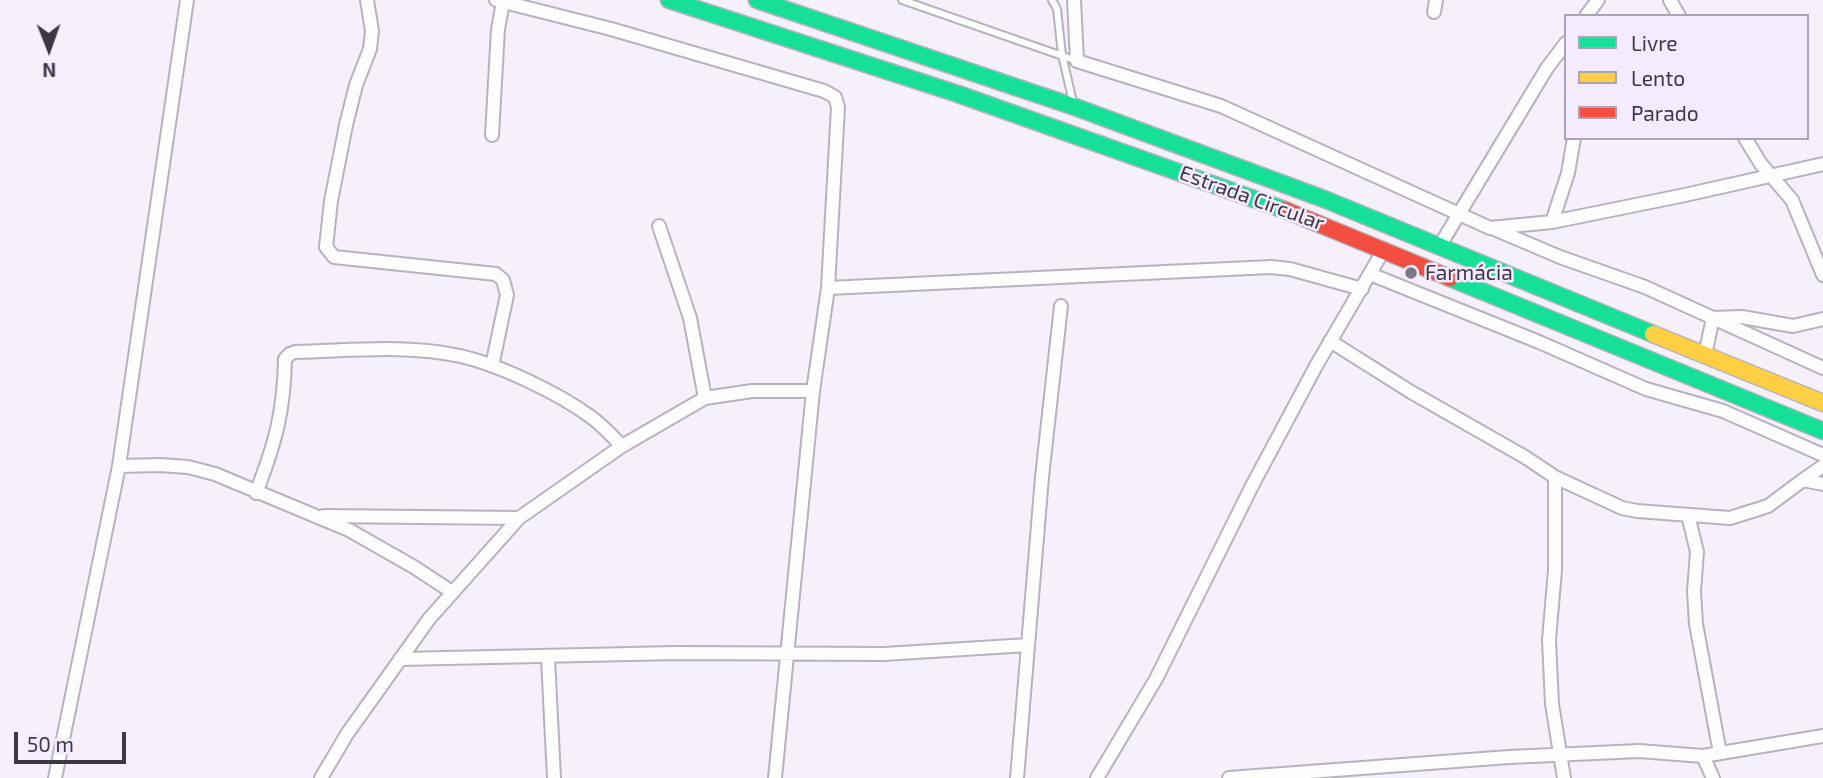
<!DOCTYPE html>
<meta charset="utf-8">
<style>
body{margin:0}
#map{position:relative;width:1823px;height:778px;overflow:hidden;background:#f5f0fa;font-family:"Exo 2",sans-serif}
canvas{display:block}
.legend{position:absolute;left:1564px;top:14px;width:245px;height:126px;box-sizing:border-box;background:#f5ebff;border:2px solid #aca3b4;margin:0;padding:9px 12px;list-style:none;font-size:21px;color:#3e3744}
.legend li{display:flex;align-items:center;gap:14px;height:35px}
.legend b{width:35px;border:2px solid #aca3b4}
.north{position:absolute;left:14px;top:14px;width:70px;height:70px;-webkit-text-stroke:5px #f5ebff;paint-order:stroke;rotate:179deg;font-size:19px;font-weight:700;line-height:28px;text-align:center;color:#3e3744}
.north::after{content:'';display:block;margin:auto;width:24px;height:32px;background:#3e3744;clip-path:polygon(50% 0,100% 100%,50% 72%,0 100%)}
.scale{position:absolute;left:14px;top:732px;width:112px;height:32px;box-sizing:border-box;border:4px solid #3e3744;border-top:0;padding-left:9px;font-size:21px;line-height:24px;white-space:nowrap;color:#3e3744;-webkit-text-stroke:5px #f5ebff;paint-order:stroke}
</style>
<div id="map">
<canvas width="1823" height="778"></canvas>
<ul class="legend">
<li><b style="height:9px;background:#16e098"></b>Livre</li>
<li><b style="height:9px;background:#ffcf43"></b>Lento</li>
<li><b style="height:9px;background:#f24e42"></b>Parado</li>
</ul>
<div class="north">N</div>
<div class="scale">50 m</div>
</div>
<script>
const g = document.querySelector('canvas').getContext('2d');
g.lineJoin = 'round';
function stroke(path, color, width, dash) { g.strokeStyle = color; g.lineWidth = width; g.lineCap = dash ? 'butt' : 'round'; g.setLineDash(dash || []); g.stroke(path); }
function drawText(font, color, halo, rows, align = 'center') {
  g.font = font + ' "Exo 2",sans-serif'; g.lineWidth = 5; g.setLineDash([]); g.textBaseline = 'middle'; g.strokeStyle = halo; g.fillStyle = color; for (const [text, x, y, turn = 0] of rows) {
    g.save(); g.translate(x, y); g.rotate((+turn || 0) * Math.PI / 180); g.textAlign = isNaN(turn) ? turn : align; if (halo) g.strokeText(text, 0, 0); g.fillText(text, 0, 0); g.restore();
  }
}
const lane = new Path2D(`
 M 902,0 L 1077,61
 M 1052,0 L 1057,9 L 1062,55 L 1073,102`);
const street = new Path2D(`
 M 367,0 L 372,31 L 370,49 L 356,85 L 346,125 L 331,201 L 326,247 L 334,257 L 496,274 L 503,280 L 507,295 L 492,366
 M 496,0 L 611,29 L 824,91 L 835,97 L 838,107 L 828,288 L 813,391 L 775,778
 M 1074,0 L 1077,61 L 1221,106 L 1490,228 L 1552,222 L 1685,195 L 1823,164
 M 1670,0 L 1679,16
 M 1434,12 L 1436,0
 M 1586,16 L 1598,0
 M 492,135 L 498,29 L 503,2
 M 1745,138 L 1761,164 L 1792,200 L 1823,275
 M 1552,222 L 1568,173 L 1574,138
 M 659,226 L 690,318 L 705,398
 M 1494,229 L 1560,257 L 1645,287 L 1823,368
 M 1439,247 L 1547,68 L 1566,43
 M 1370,274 L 1539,342 L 1646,389 L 1723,411 L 1823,455
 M 828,288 L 1271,267 L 1290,269 L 1362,289
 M 1330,341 L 1411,392 L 1525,457 L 1555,477 L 1622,508 L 1637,511 L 1730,518 L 1768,506 L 1803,480 L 1823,484
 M 1705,355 L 1713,318 L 1742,317 L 1793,326 L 1823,319
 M 119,466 L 160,465 L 188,467 L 215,474 L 349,530 L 414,567 L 452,592
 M 1555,477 L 1555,570 L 1549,640 L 1552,704 L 1564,778
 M 1803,480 L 1823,466
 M 256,493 C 275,444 284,412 285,359 L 290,354 L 295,352 C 349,351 407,344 460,356 C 500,365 558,393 591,417 C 602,425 612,436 622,446
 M 1688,515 L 1697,552 L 1694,591 L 1696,624 L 1720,753
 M 323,516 L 519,518
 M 548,658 L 554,778
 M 400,659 L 677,653 L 884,654 L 1028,645
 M 1703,756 L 1713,778
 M 55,778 L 119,466 L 187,0
 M 321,778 L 347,734 L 429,619 L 519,518 L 622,446 L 705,398 L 752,391 L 813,391
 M 1017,778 L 1042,477 L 1061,306
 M 1097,778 L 1156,679 L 1253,484 L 1316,366 L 1383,251
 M 1229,778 L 1509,757 L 1639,751 L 1703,756 L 1823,736`);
const fast = new Path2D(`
 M 669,0 L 958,94 L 1285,210
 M 757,0 L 1075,107 L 1324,199 L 1653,334
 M 1450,278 L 1823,431`);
const slow = new Path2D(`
 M 1653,334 L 1823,403`);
const jam = new Path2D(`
 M 1285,210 L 1450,278`);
const markers = [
 [1411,273,7,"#7e7884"]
];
const streetNames = [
 ["Estrada Circular",1252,198,20]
];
const poiNames = [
 ["Farmácia",1425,273]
];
stroke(lane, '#b8b2bd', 10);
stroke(street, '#b8b2bd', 16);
stroke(fast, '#b8b2bd', 19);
stroke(slow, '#b8b2bd', 19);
stroke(jam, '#b8b2bd', 19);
stroke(lane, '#fefdfe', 6);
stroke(street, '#fefdfe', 12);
stroke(fast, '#16e098', 16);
stroke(slow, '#ffcf43', 16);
stroke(jam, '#f24e42', 16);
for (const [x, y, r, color] of markers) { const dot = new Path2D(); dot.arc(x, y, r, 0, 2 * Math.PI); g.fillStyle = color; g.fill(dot); stroke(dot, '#f5ebff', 2.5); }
drawText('21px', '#3e3744', '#f5ebff', streetNames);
drawText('21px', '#3e3744', '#f5ebff', poiNames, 'left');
</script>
